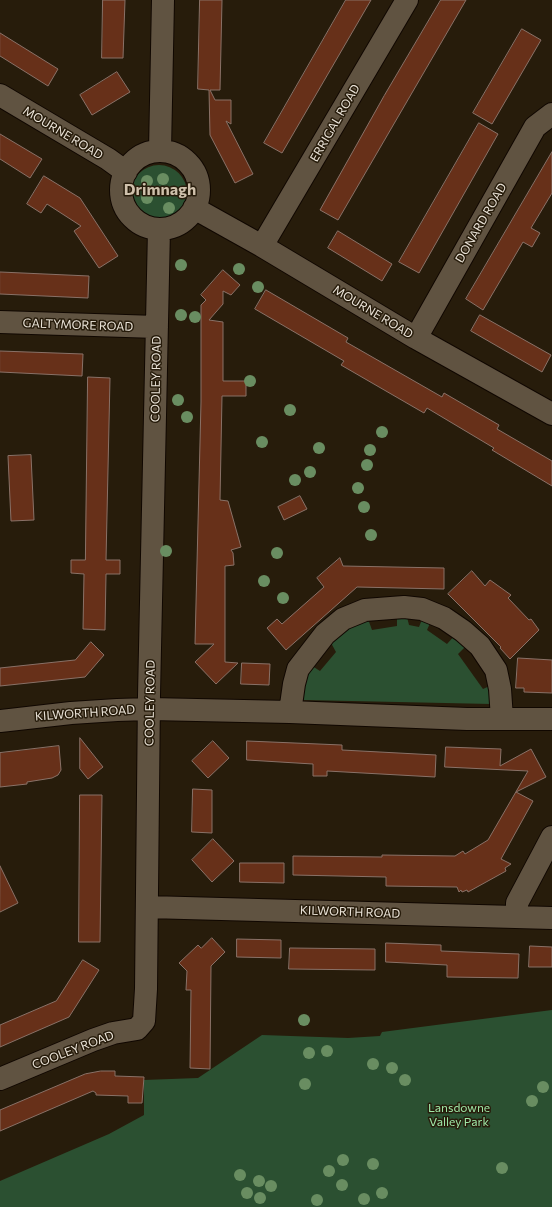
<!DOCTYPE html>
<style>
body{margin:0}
canvas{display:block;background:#271c0b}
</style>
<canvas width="552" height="1207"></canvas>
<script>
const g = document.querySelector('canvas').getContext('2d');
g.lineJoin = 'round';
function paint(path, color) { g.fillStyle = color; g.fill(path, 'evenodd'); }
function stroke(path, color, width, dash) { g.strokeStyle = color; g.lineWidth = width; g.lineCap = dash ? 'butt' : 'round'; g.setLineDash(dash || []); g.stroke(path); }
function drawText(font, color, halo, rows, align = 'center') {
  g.font = font + ' Commissioner,sans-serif'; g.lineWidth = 3; g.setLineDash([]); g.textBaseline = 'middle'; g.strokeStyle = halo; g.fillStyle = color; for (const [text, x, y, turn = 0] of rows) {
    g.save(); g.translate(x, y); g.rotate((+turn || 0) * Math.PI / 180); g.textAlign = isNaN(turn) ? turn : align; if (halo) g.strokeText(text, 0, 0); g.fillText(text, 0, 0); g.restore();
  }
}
const green = new Path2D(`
 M131 193a28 28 0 1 1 56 0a28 28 0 1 1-56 0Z
 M 406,613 L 409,625 L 419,627 L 423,617 L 431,621 L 427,630 L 447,644 L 456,634 L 468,644 L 458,654 L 483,689 L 494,684 L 492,704 L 304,700 L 297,692 L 309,664 L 320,671 L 336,652 L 330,641 L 345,628 L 368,619 L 372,630 L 397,626 L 397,616 Z
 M 552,1010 L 552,1207 L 0,1207 L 0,1181 L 109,1134 L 144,1115 L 144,1080 L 198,1078 L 262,1035 L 348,1038 L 380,1036 L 382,1032 Z`);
const building = new Path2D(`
 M 103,0 L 125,0 L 123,58 L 102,58 Z
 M 200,0 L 222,0 L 220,90 L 210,90 L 215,100 L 231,100 L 231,124 L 226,121 L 253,174 L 235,183 L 210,135 L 209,90 L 198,89 Z
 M 346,0 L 371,0 L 282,153 L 264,143 Z
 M 441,0 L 466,0 L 338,220 L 320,210 L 384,96 Z
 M 522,29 L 541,40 L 492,124 L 473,113 Z
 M 0,33 L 58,69 L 48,86 L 0,56 Z
 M 117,72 L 130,92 L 92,115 L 80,95 Z
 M 479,123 L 498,134 L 419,273 L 399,262 Z
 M 0,134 L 42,159 L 30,178 L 0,159 Z
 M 552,152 L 552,193 L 531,228 L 540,233 L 532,247 L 523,242 L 483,310 L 466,299 Z
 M 44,176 L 80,198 L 118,256 L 99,268 L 74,231 L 81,226 L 47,204 L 41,213 L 27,204 Z
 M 338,231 L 392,264 L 382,281 L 328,248 Z
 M 223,270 L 240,285 L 231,295 L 223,291 L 223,304 L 209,320 L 223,322 L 223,381 L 246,381 L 246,396 L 222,396 L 220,500 L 228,501 L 241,547 L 231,550 L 233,553 L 234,565 L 225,566 L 225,662 L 238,663 L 216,684 L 195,662 L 214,644 L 195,644 L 201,402 L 201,305 L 206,300 L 201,295 Z
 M 0,272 L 89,276 L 88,298 L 0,294 Z
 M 266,290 L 348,338 L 346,342 L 442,397 L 444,393 L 499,425 L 497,429 L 552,461 L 552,486 L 492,450 L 494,448 L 427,408 L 424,413 L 341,365 L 344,361 L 255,309 Z
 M 480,315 L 551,355 L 542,372 L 471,331 Z
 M 0,351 L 83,354 L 82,376 L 0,372 Z
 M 88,377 L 110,378 L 106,560 L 120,560 L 120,574 L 106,574 L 105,630 L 83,629 L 84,574 L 71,573 L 71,560 L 85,560 Z
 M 31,455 L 34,520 L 11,521 L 8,456 Z
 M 300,496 L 307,509 L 284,520 L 278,507 Z
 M 340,558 L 343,566 L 444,568 L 444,589 L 357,587 L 286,650 L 267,628 L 277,619 L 282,624 L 324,587 L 317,578 Z
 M 472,571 L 485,586 L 490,580 L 511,595 L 508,598 L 529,620 L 531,619 L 539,630 L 510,659 L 500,648 L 501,647 L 448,594 Z
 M 91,642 L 104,655 L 85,677 L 0,686 L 0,668 L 75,660 Z
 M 518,658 L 552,660 L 552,693 L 524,692 L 524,688 L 516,688 Z
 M 242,663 L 270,664 L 269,685 L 241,684 Z
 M 80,738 L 103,767 L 88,779 L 80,769 Z
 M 213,741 L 229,758 L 208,778 L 192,761 Z
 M 247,741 L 342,745 L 342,750 L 436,755 L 435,777 L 327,771 L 327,776 L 313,776 L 313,764 L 247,760 Z
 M 59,746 L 61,770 L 58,775 L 52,778 L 27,782 L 27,784 L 0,787 L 0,753 Z
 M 446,747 L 501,749 L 500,766 L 531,749 L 546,777 L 516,792 L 533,801 L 501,859 L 511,864 L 505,868 L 506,871 L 468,892 L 467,890 L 462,892 L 461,890 L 459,892 L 457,887 L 386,886 L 386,877 L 293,875 L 293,856 L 382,857 L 382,855 L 455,856 L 463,851 L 465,854 L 488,840 L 528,771 L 445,767 Z
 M 193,789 L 212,790 L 212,833 L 192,832 Z
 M 80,795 L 102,795 L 100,942 L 79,942 Z
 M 213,839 L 234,861 L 212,882 L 192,860 Z
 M 240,863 L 284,863 L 284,883 L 240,882 Z
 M 0,866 L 18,903 L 0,912 Z
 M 212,938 L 225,952 L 211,966 L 210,1069 L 190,1068 L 191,990 L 186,990 L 187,971 L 179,963 L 198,945 L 201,948 Z
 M 237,939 L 281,940 L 281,958 L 237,957 Z
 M 386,943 L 441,945 L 441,951 L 519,954 L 518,978 L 447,977 L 447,965 L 386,962 Z
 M 530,946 L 552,947 L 552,967 L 529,967 Z
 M 290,948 L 375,949 L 375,970 L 289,969 Z
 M 83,960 L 99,970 L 69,1017 L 0,1047 L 0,1025 L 56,1001 Z
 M 101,1071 L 115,1071 L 115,1076 L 144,1077 L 142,1103 L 128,1103 L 128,1096 L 96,1095 L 96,1093 L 93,1091 L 0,1131 L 0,1110 L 85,1074 Z`);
const minor = new Path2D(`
 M 0,95 L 108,159 L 126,172
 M 160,151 L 163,0
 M121 190a39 39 0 1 1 78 0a39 39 0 1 1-78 0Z
 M 194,208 L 262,246 L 416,338 L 552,414
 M 262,246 L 407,0
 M 0,322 L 157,327
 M 416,338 L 535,127 L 552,114
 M 290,712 L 294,684 L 298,669 L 325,634 L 343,619 L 365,610 L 404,607 L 422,609 L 444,618 L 463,631 L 480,646 L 496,670 L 500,689 L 502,719
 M 0,721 L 71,713 L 117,710 L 150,709 L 290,712 L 467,719 L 552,719
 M 148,907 L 552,918
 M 517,916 L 517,903 L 552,837
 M 0,1079 L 93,1040 L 113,1033 L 137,1029 L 144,1021 L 146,989 L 149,695 L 159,229`);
const trees = [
 [163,179],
 [147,181],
 [147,198],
 [169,208],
 [181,265],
 [239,269],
 [258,287],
 [181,315],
 [195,317],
 [250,381],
 [178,400],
 [290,410],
 [187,417],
 [382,432],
 [262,442],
 [319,448],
 [370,450],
 [367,465],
 [310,472],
 [295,480],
 [358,488],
 [364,507],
 [371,535],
 [166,551],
 [277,553],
 [264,581],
 [283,598],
 [304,1020],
 [327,1051],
 [309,1053],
 [373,1064],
 [392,1068],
 [405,1080],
 [305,1084],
 [543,1087],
 [532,1101],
 [343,1160],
 [373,1164],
 [502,1168],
 [329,1171],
 [240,1175],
 [259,1181],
 [342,1185],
 [271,1186],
 [247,1193],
 [382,1193],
 [260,1198],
 [364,1199],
 [317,1200]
];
const streetNames = [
 ["ERRIGAL ROAD",335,123,-60],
 ["MOURNE ROAD",63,133,31],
 ["DONARD ROAD",481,223,-60],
 ["MOURNE ROAD",373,312,31],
 ["GALTYMORE ROAD",78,325,2],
 ["COOLEY ROAD",156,379,-89],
 ["COOLEY ROAD",150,703,-89],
 ["KILWORTH ROAD",85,713,-4],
 ["KILWORTH ROAD",350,912,2],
 ["COOLEY ROAD",73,1050,-21]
];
const parkNames = [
 ["Lansdowne",459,1108],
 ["Valley Park",459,1122]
];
const districtNames = [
 ["Drimnagh",160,190]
];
paint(green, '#2b5031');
paint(building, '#673019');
stroke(building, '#897167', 1);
stroke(minor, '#100700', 24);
stroke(minor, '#605341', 22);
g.fillStyle = '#698d61';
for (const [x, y] of trees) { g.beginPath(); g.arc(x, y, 6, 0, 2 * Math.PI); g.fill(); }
drawText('12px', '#ebe4d9', '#271c0b', streetNames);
drawText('12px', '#9fe9a8', '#271c0b', parkNames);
drawText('bold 16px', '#cfc1ac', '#271c0b', districtNames);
</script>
